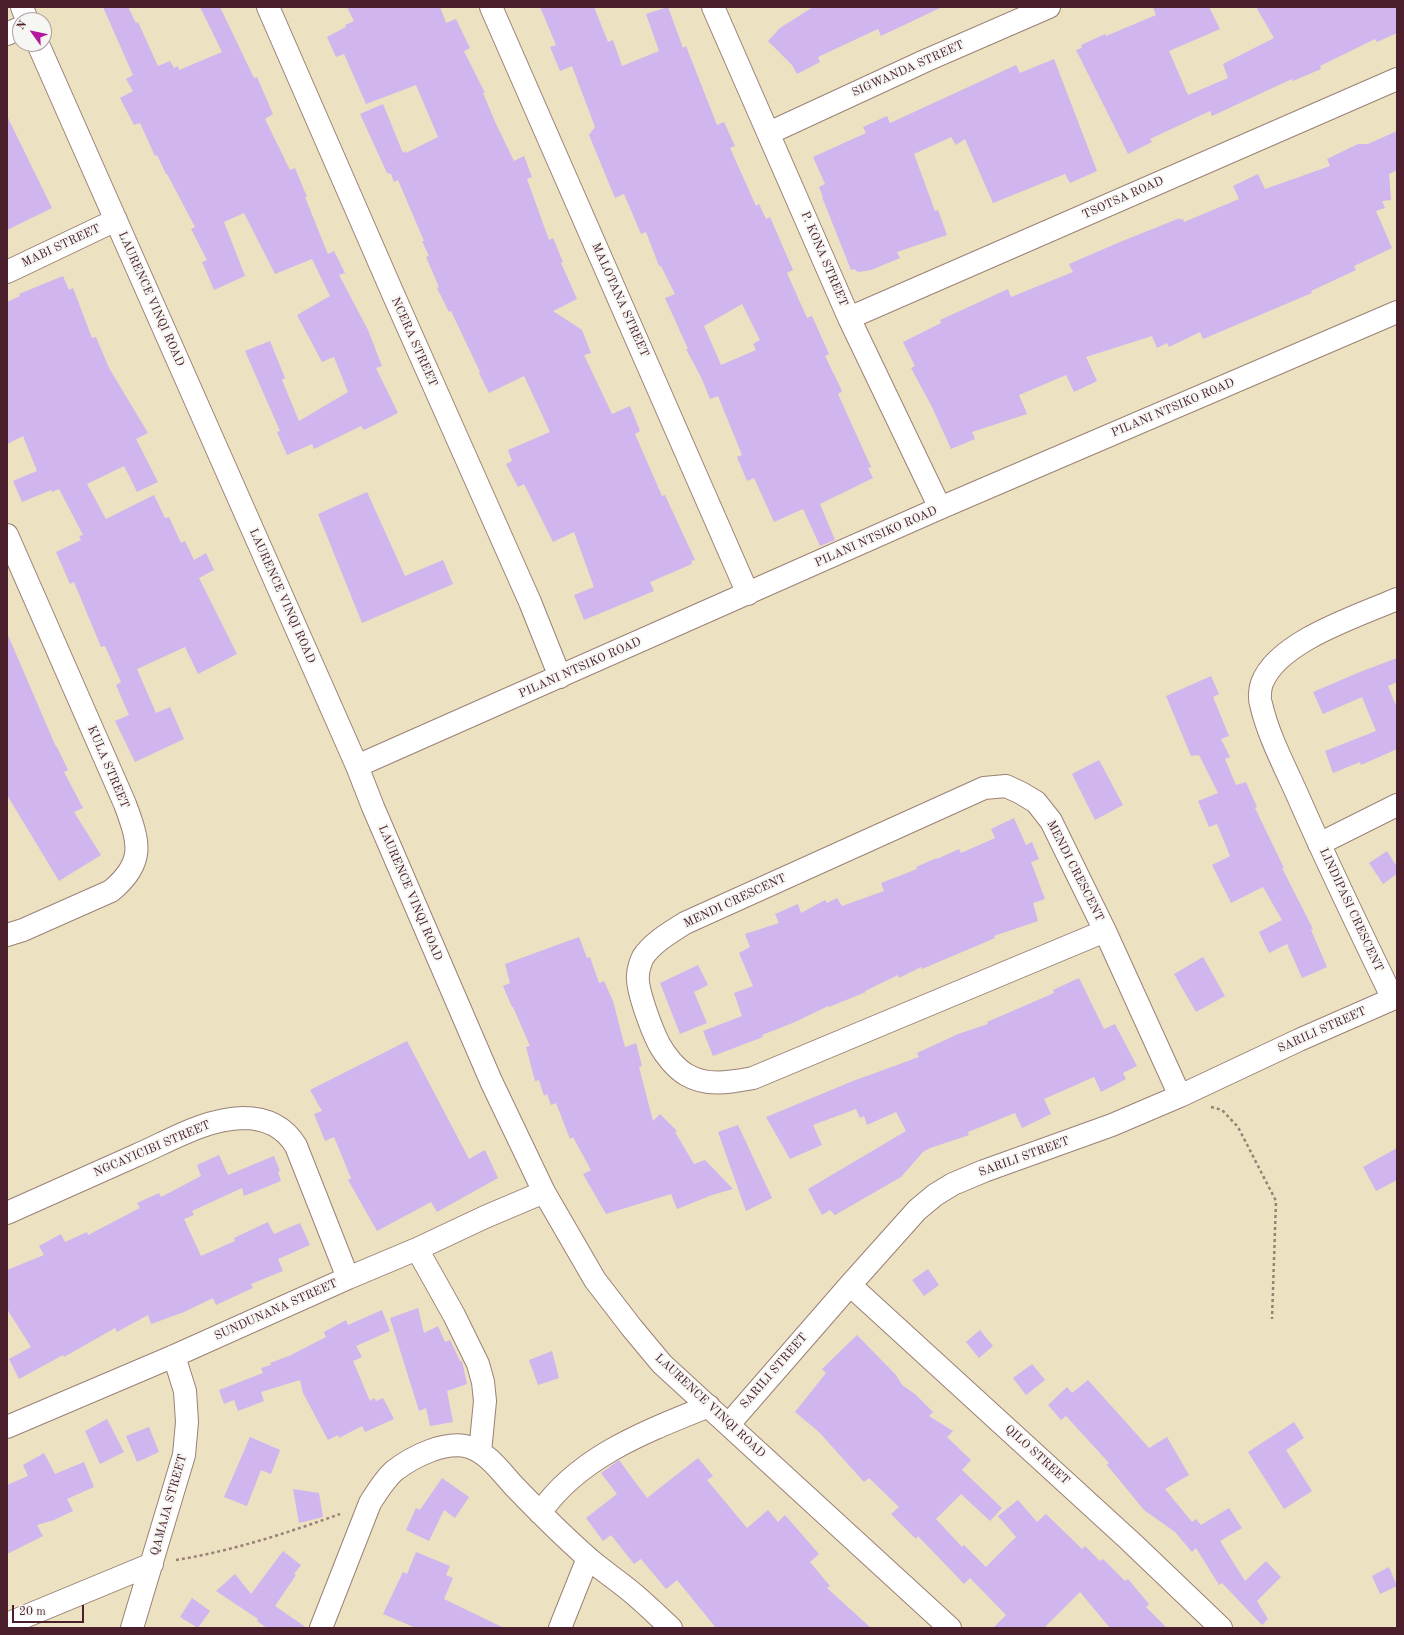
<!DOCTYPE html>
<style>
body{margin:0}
#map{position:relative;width:1404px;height:1635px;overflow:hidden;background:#ece1c1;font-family:"Old Standard TT",serif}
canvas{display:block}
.frame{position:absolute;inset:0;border:8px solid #4a1f2b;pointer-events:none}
.north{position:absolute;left:12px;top:12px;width:40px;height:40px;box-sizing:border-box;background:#f6f6f2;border:1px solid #b1a0a2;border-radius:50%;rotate:303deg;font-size:11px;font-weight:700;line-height:16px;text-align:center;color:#4a1f2b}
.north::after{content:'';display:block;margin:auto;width:14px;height:18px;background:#b5179e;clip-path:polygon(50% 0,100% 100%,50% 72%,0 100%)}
.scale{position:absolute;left:12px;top:1605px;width:72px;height:18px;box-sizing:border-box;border:2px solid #4a1f2b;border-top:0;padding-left:5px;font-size:12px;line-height:14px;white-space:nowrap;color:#4a1f2b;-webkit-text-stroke:3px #f6f6f2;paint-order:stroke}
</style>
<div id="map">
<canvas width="1404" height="1635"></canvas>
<div class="frame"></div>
<div class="north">N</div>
<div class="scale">20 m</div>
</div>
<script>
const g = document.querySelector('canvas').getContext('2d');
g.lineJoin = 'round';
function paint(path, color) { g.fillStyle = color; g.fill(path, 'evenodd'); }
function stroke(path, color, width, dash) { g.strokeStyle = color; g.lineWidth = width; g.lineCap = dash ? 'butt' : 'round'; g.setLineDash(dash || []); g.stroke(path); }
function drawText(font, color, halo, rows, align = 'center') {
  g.font = font + ' "Old Standard TT",serif'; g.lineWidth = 4; g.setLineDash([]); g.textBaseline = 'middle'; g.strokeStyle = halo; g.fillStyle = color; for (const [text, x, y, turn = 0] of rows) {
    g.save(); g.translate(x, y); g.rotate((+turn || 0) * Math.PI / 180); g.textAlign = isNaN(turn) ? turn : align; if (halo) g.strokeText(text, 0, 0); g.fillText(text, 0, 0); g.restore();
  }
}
const building = new Path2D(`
 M 103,7 L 128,7 L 136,23 L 138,22 L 158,66 L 170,61 L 174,68 L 178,66 L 179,70 L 222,52 L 200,7 L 220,7 L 254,78 L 257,77 L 273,114 L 265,119 L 290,170 L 295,168 L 307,197 L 305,197 L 327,252 L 328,254 L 334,251 L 345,273 L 339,275 L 368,330 L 382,366 L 376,368 L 398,413 L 364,430 L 361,426 L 314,449 L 312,444 L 287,455 L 277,432 L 280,431 L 245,351 L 270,341 L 285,378 L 282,380 L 299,421 L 348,392 L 334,357 L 322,362 L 297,315 L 330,296 L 312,259 L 275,274 L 244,213 L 224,222 L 245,276 L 214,290 L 202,262 L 207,260 L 191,229 L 195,227 L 167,174 L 166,174 L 157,155 L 155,156 L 140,123 L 134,125 L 120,98 L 133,91 L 126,79 L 133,75 Z
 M 347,7 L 440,7 L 446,23 L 456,19 L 470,48 L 464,51 L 485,93 L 483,93 L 496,124 L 514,161 L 524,156 L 532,177 L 527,179 L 549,240 L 553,238 L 563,262 L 561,263 L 577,299 L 553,311 L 582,330 L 591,353 L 584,355 L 612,414 L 630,406 L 640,431 L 635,434 L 662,496 L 665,495 L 695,560 L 691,561 L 692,564 L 650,582 L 654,591 L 584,620 L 574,595 L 594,587 L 574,532 L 553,542 L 524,484 L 518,487 L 506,464 L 512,461 L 508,450 L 550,432 L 524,376 L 489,393 L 479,373 L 480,372 L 451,311 L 449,312 L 437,288 L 439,287 L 426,257 L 429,256 L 422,241 L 424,241 L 398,180 L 394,182 L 391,174 L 387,173 L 360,114 L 383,104 L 403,153 L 406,151 L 406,153 L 438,137 L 416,85 L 366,104 L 344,54 L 336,57 L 327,37 L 346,27 L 345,25 L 354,21 Z
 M 540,7 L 594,7 L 608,42 L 613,40 L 622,66 L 659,51 L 646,14 L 668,7 L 683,48 L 686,46 L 717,125 L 724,122 L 735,146 L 730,148 L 756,206 L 759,204 L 766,219 L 770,217 L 793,270 L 787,273 L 807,318 L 812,316 L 829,354 L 825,356 L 842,391 L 838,394 L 871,467 L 868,468 L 873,478 L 820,504 L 835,540 L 820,546 L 803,509 L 774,522 L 754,478 L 747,481 L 737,457 L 742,455 L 718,396 L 710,399 L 701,377 L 686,349 L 688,349 L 665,298 L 675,294 L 661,266 L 659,266 L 646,232 L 641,234 L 624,194 L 615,198 L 589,135 L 595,127 L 572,66 L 560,71 L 550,47 L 556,45 ZM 742,304 L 760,340 L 753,344 L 756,350 L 721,365 L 704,326 Z
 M 813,7 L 942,7 L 881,36 L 878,29 L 818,57 L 820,62 L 797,74 L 792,65 L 768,41 L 780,28 Z
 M 1153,7 L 1209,7 L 1220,29 L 1169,51 L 1188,95 L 1228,78 L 1223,64 L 1274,38 L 1256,7 L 1397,7 L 1397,33 L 1377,42 L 1375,39 L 1320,66 L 1321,69 L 1293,81 L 1292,79 L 1212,116 L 1210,111 L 1150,139 L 1152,142 L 1128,154 L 1076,50 L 1082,48 L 1081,45 L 1105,34 L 1106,36 L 1156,15 Z
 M 1054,59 L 1097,171 L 1070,183 L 1065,174 L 993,203 L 965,139 L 956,145 L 951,137 L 914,154 L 935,211 L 938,210 L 947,235 L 897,252 L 900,258 L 871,270 L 858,272 L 854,269 L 851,270 L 822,197 L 823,197 L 819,187 L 825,184 L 813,157 L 866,133 L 863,127 L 887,116 L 890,123 L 1016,65 L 1020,73 Z
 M 7,116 L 52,208 L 7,230 Z
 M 1397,131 L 1397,170 L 1389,174 L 1391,200 L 1382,201 L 1385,208 L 1376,211 L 1392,248 L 1354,266 L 1356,270 L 1311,291 L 1312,293 L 1203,339 L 1200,332 L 1169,347 L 1167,343 L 1157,348 L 1152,336 L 1086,357 L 1097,381 L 1074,392 L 1066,375 L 1019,395 L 1027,414 L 972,432 L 975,439 L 951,449 L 932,407 L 911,368 L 915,366 L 903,342 L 941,323 L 940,320 L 1008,289 L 1011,297 L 1073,272 L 1069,264 L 1120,242 L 1180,218 L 1180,220 L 1183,219 L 1184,222 L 1239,199 L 1233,186 L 1258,174 L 1265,189 L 1330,166 L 1327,159 L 1358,144 L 1368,144 Z
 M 63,276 L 69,290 L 73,288 L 92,338 L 96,337 L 109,368 L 148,433 L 136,439 L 158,482 L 137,492 L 124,466 L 87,484 L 106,519 L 154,495 L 165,518 L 169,517 L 181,543 L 185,541 L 194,560 L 206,553 L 214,570 L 199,578 L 237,654 L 198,674 L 185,647 L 137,669 L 156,713 L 170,707 L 184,739 L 135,762 L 115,721 L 129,715 L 116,685 L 121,682 L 105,646 L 101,647 L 74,582 L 70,584 L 56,552 L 81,540 L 79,536 L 83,535 L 59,489 L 52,492 L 51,490 L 22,502 L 13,481 L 37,471 L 23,436 L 7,444 L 7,302 L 20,296 L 19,294 Z
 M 367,492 L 405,576 L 443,560 L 453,584 L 362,623 L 318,514 Z
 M 7,633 L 56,747 L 57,747 L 68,770 L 64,772 L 83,808 L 74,812 L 101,855 L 59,881 L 7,795 Z
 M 1397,658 L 1397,682 L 1388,686 L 1397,708 L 1397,749 L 1361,765 L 1360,762 L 1333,773 L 1325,751 L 1376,731 L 1362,697 L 1323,714 L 1313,692 L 1360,672 Z
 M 1211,676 L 1219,694 L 1213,697 L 1229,736 L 1221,739 L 1230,757 L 1225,759 L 1236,785 L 1246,782 L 1257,807 L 1255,808 L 1284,868 L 1282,868 L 1313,929 L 1311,930 L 1327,967 L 1302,978 L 1287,944 L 1269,953 L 1259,932 L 1282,920 L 1263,887 L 1231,903 L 1212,865 L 1230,856 L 1217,824 L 1209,827 L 1198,801 L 1218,793 L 1199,755 L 1191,756 L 1166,696 Z
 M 1099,760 L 1123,805 L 1095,820 L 1072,774 Z
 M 1014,818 L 1026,845 L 1032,842 L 1039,859 L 1031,862 L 1045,899 L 1033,903 L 1038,921 L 994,936 L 995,938 L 922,969 L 921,967 L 899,978 L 898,975 L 865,991 L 866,992 L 829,1007 L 828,1006 L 795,1022 L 762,1035 L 763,1037 L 713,1056 L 703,1031 L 742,1016 L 734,993 L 753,986 L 739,953 L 750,947 L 745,934 L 779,923 L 775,914 L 798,904 L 801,913 L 825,900 L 827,903 L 837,898 L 842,906 L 884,891 L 881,883 L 917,869 L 916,867 L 937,858 L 937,859 L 959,849 L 961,853 L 995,838 L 991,829 Z
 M 1387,851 L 1397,867 L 1397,874 L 1383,884 L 1369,863 Z
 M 579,937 L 587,958 L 590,957 L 599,983 L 604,981 L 613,1001 L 625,1047 L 636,1043 L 642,1066 L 639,1067 L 653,1121 L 660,1114 L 677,1131 L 675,1132 L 694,1164 L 705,1160 L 733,1189 L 712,1195 L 677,1209 L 671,1194 L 606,1214 L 583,1174 L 591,1170 L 573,1137 L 570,1139 L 556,1103 L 551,1105 L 547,1094 L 544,1096 L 539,1080 L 535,1081 L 526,1047 L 530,1046 L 513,1007 L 512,1007 L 503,986 L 510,983 L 505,964 Z
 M 1203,957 L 1225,996 L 1196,1012 L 1174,974 Z
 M 698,965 L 708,985 L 694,992 L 707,1023 L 680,1034 L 660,983 Z
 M 1079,978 L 1104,1029 L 1115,1024 L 1137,1066 L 1123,1073 L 1126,1079 L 1101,1092 L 1094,1077 L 1044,1099 L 1051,1114 L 1022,1128 L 1015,1113 L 968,1132 L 969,1135 L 930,1148 L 923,1152 L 901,1177 L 835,1215 L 830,1210 L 822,1215 L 808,1189 L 906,1131 L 896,1112 L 867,1125 L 864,1116 L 860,1118 L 856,1109 L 813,1125 L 822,1145 L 790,1159 L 766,1117 L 853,1081 L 919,1057 L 917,1053 L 958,1034 L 988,1024 L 987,1022 L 1054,993 L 1053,990 Z
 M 407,1041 L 469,1159 L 485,1150 L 498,1178 L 437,1212 L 431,1202 L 377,1231 L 348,1180 L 351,1178 L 334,1137 L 325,1141 L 314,1114 L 322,1111 L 310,1090 Z
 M 738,1125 L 772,1198 L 746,1211 L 718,1132 Z
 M 1397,1148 L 1397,1180 L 1376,1191 L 1363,1167 Z
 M 219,1155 L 228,1175 L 274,1156 L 280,1171 L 278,1172 L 281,1181 L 244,1196 L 242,1188 L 192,1211 L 194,1215 L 184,1219 L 201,1256 L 235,1241 L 234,1238 L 268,1222 L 274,1234 L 300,1223 L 310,1245 L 278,1259 L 283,1271 L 251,1284 L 253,1288 L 216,1305 L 213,1298 L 184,1312 L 151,1324 L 148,1315 L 117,1332 L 115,1328 L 64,1357 L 63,1355 L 19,1379 L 9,1359 L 31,1347 L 7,1309 L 7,1270 L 44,1255 L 39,1246 L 61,1234 L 65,1242 L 87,1232 L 88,1235 L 140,1208 L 137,1203 L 159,1193 L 161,1197 L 201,1176 L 197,1165 Z
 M 928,1269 L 939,1285 L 924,1296 L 912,1280 Z
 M 418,1308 L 424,1333 L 438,1326 L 445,1342 L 450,1340 L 460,1361 L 462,1361 L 467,1384 L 447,1391 L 453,1422 L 430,1426 L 426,1408 L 419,1411 L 390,1318 Z
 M 382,1310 L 390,1331 L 356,1346 L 362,1357 L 353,1361 L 370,1401 L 374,1398 L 376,1401 L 383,1398 L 394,1419 L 365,1432 L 362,1426 L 339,1438 L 338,1435 L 328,1440 L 303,1393 L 300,1380 L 261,1392 L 264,1401 L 238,1411 L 234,1400 L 224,1404 L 219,1390 L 263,1373 L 261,1368 L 271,1365 L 270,1363 L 289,1356 L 326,1337 L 324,1332 L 346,1320 L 348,1325 Z
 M 980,1330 L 993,1346 L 979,1358 L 966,1342 Z
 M 857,1335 L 896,1375 L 902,1385 L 915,1394 L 933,1412 L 929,1416 L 953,1431 L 947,1437 L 971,1460 L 962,1470 L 1002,1508 L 990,1521 L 961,1494 L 936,1519 L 962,1547 L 964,1545 L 986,1567 L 1016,1537 L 998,1516 L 1018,1500 L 1037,1522 L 1046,1514 L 1082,1549 L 1085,1546 L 1100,1561 L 1103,1559 L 1125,1581 L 1128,1579 L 1149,1604 L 1146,1607 L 1167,1628 L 1110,1628 L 1080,1592 L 1044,1628 L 993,1628 L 1006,1615 L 970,1578 L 964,1584 L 918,1536 L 916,1539 L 891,1514 L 899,1507 L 869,1478 L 864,1482 L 819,1432 L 795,1412 L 826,1373 L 822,1369 Z
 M 552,1351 L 559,1378 L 538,1385 L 529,1360 Z
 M 1032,1364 L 1045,1380 L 1026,1395 L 1013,1378 Z
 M 1088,1380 L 1149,1448 L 1167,1437 L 1189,1475 L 1165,1489 L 1192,1522 L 1196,1519 L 1201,1525 L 1229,1508 L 1242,1528 L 1220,1541 L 1245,1581 L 1266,1561 L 1281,1577 L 1257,1601 L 1268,1619 L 1262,1625 L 1222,1583 L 1219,1585 L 1196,1548 L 1192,1552 L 1175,1532 L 1144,1510 L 1107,1465 L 1109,1463 L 1066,1416 L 1061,1420 L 1048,1405 L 1067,1387 L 1072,1393 Z
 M 107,1419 L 124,1452 L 100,1464 L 85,1431 Z
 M 1294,1422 L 1304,1438 L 1286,1450 L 1312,1491 L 1284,1509 L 1248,1452 Z
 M 149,1427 L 159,1452 L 137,1462 L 126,1436 Z
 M 250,1437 L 280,1450 L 271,1474 L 261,1470 L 247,1506 L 224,1497 Z
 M 44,1453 L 55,1474 L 84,1462 L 94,1487 L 67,1499 L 73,1511 L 54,1520 L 37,1525 L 43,1536 L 7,1554 L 7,1485 L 28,1476 L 23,1465 Z
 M 698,1458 L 713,1476 L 707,1480 L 747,1528 L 768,1510 L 778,1522 L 785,1515 L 819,1554 L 810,1562 L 830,1586 L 827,1588 L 871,1628 L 716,1628 L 677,1580 L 666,1589 L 641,1559 L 634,1564 L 611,1535 L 603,1541 L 586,1518 L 617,1494 L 601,1473 L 619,1460 L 647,1498 Z
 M 442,1478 L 469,1497 L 455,1518 L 444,1510 L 429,1541 L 406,1530 L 416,1508 L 420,1510 Z
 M 293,1489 L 319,1493 L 323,1517 L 299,1523 Z
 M 283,1551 L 301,1565 L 294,1574 L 296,1575 L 275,1606 L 307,1628 L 267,1628 L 257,1621 L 258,1619 L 216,1591 L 235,1574 L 251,1594 Z
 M 416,1552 L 450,1566 L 446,1575 L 453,1578 L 444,1599 L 504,1628 L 416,1628 L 383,1614 L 403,1572 L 407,1574 Z
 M 1389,1567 L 1397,1586 L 1380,1594 L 1372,1576 Z
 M 192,1598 L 210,1611 L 198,1628 L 180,1617 Z`);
const path = new Path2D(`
 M 1211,1107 L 1222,1110 L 1238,1127 L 1276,1201 L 1272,1319
 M 176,1560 C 232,1551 287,1533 340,1514`);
const minor = new Path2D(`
 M 22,7 L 27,20
 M 268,7 L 394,296 L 530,602 L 560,677
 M 491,7 L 748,594
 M 713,7 L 849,318 L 940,508
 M 7,34 L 20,28
 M 38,44 L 357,766 L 373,807 L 491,1081 L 544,1192 L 595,1280 L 632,1328 L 662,1364 L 950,1628
 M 769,133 L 927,60 L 1049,7
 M 7,272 L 116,220
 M 849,318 L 1397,79
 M 7,535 L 125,804 C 139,842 146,862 111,891 L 23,930 L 7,935
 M 357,766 L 940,508 L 1397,312
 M 1319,844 L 1397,805
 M 1105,931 L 753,1078 C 731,1082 707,1087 687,1075 C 676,1069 665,1055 659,1044 C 652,1030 636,989 638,975 C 638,970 641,961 643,957 C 653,942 671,932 685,923 L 984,788 L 1006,786 L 1021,793 L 1036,802 L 1051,821 L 1105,931 L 1180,1096
 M 1393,999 C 1360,931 1327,863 1297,794 C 1284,765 1268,735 1261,704 C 1259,699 1260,688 1262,683 C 1278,641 1358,616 1397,599
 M 7,1213 C 50,1194 94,1174 137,1155 C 171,1140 205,1119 243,1118 C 266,1118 284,1126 296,1146 L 348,1278
 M 417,1249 L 454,1315 L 478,1364 L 483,1382 L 485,1401 L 480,1452
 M 850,1285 L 1130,1541 L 1221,1628
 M 729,1424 L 850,1285 L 917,1210 L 935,1195 L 953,1184 L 984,1171 L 1112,1125 L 1180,1096 L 1299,1040 L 1397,997
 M 7,1427 L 174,1356 L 348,1278 L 417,1249 L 485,1217 L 544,1192
 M 540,1513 C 579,1456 647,1431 709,1406
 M 7,1624 L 152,1564
 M 132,1628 L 184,1455 L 187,1422 L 185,1391 L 174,1356
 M 321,1628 L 370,1503 C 377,1492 384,1480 394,1471 C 412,1457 445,1440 469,1447 C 488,1453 501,1472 514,1486 C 538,1511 562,1535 588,1558 C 603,1571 620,1582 635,1595 C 648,1606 659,1617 671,1628
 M 560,1628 L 588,1558`);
const streetNames = [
 ["SIGWANDA STREET",908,69,-24],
 ["TSOTSA ROAD",1123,198,-24],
 ["MABI STREET",61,246,-25],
 ["P. KONA STREET",824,259,67],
 ["LAURENCE VINQI ROAD",151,299,66],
 ["MALOTANA STREET",620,300,66],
 ["NCERA STREET",414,342,66],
 ["PILANI NTSIKO ROAD",1173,408,-23],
 ["PILANI NTSIKO ROAD",876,537,-24],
 ["LAURENCE VINQI ROAD",282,596,66],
 ["PILANI NTSIKO ROAD",580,668,-24],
 ["KULA STREET",108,767,67],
 ["MENDI CRESCENT",1075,871,63],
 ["LAURENCE VINQI ROAD",410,893,67],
 ["MENDI CRESCENT",735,901,-25],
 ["LINDIPASI CRESCENT",1351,910,65],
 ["SARILI STREET",1322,1030,-24],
 ["NGCAYICIBI STREET",152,1149,-23],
 ["SARILI STREET",1024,1157,-20],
 ["SUNDUNANA STREET",276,1310,-24],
 ["SARILI STREET",774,1371,-49],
 ["LAURENCE VINQI ROAD",710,1406,43],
 ["QILO STREET",1037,1455,42],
 ["QAMAJA STREET",169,1505,-74]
];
paint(building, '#d0b5ef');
stroke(minor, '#9b8076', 24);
stroke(path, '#9b8076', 2.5, [3, 3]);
stroke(minor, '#fff', 22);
drawText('12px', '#4a1f2b', '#f6f6f2', streetNames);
</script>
